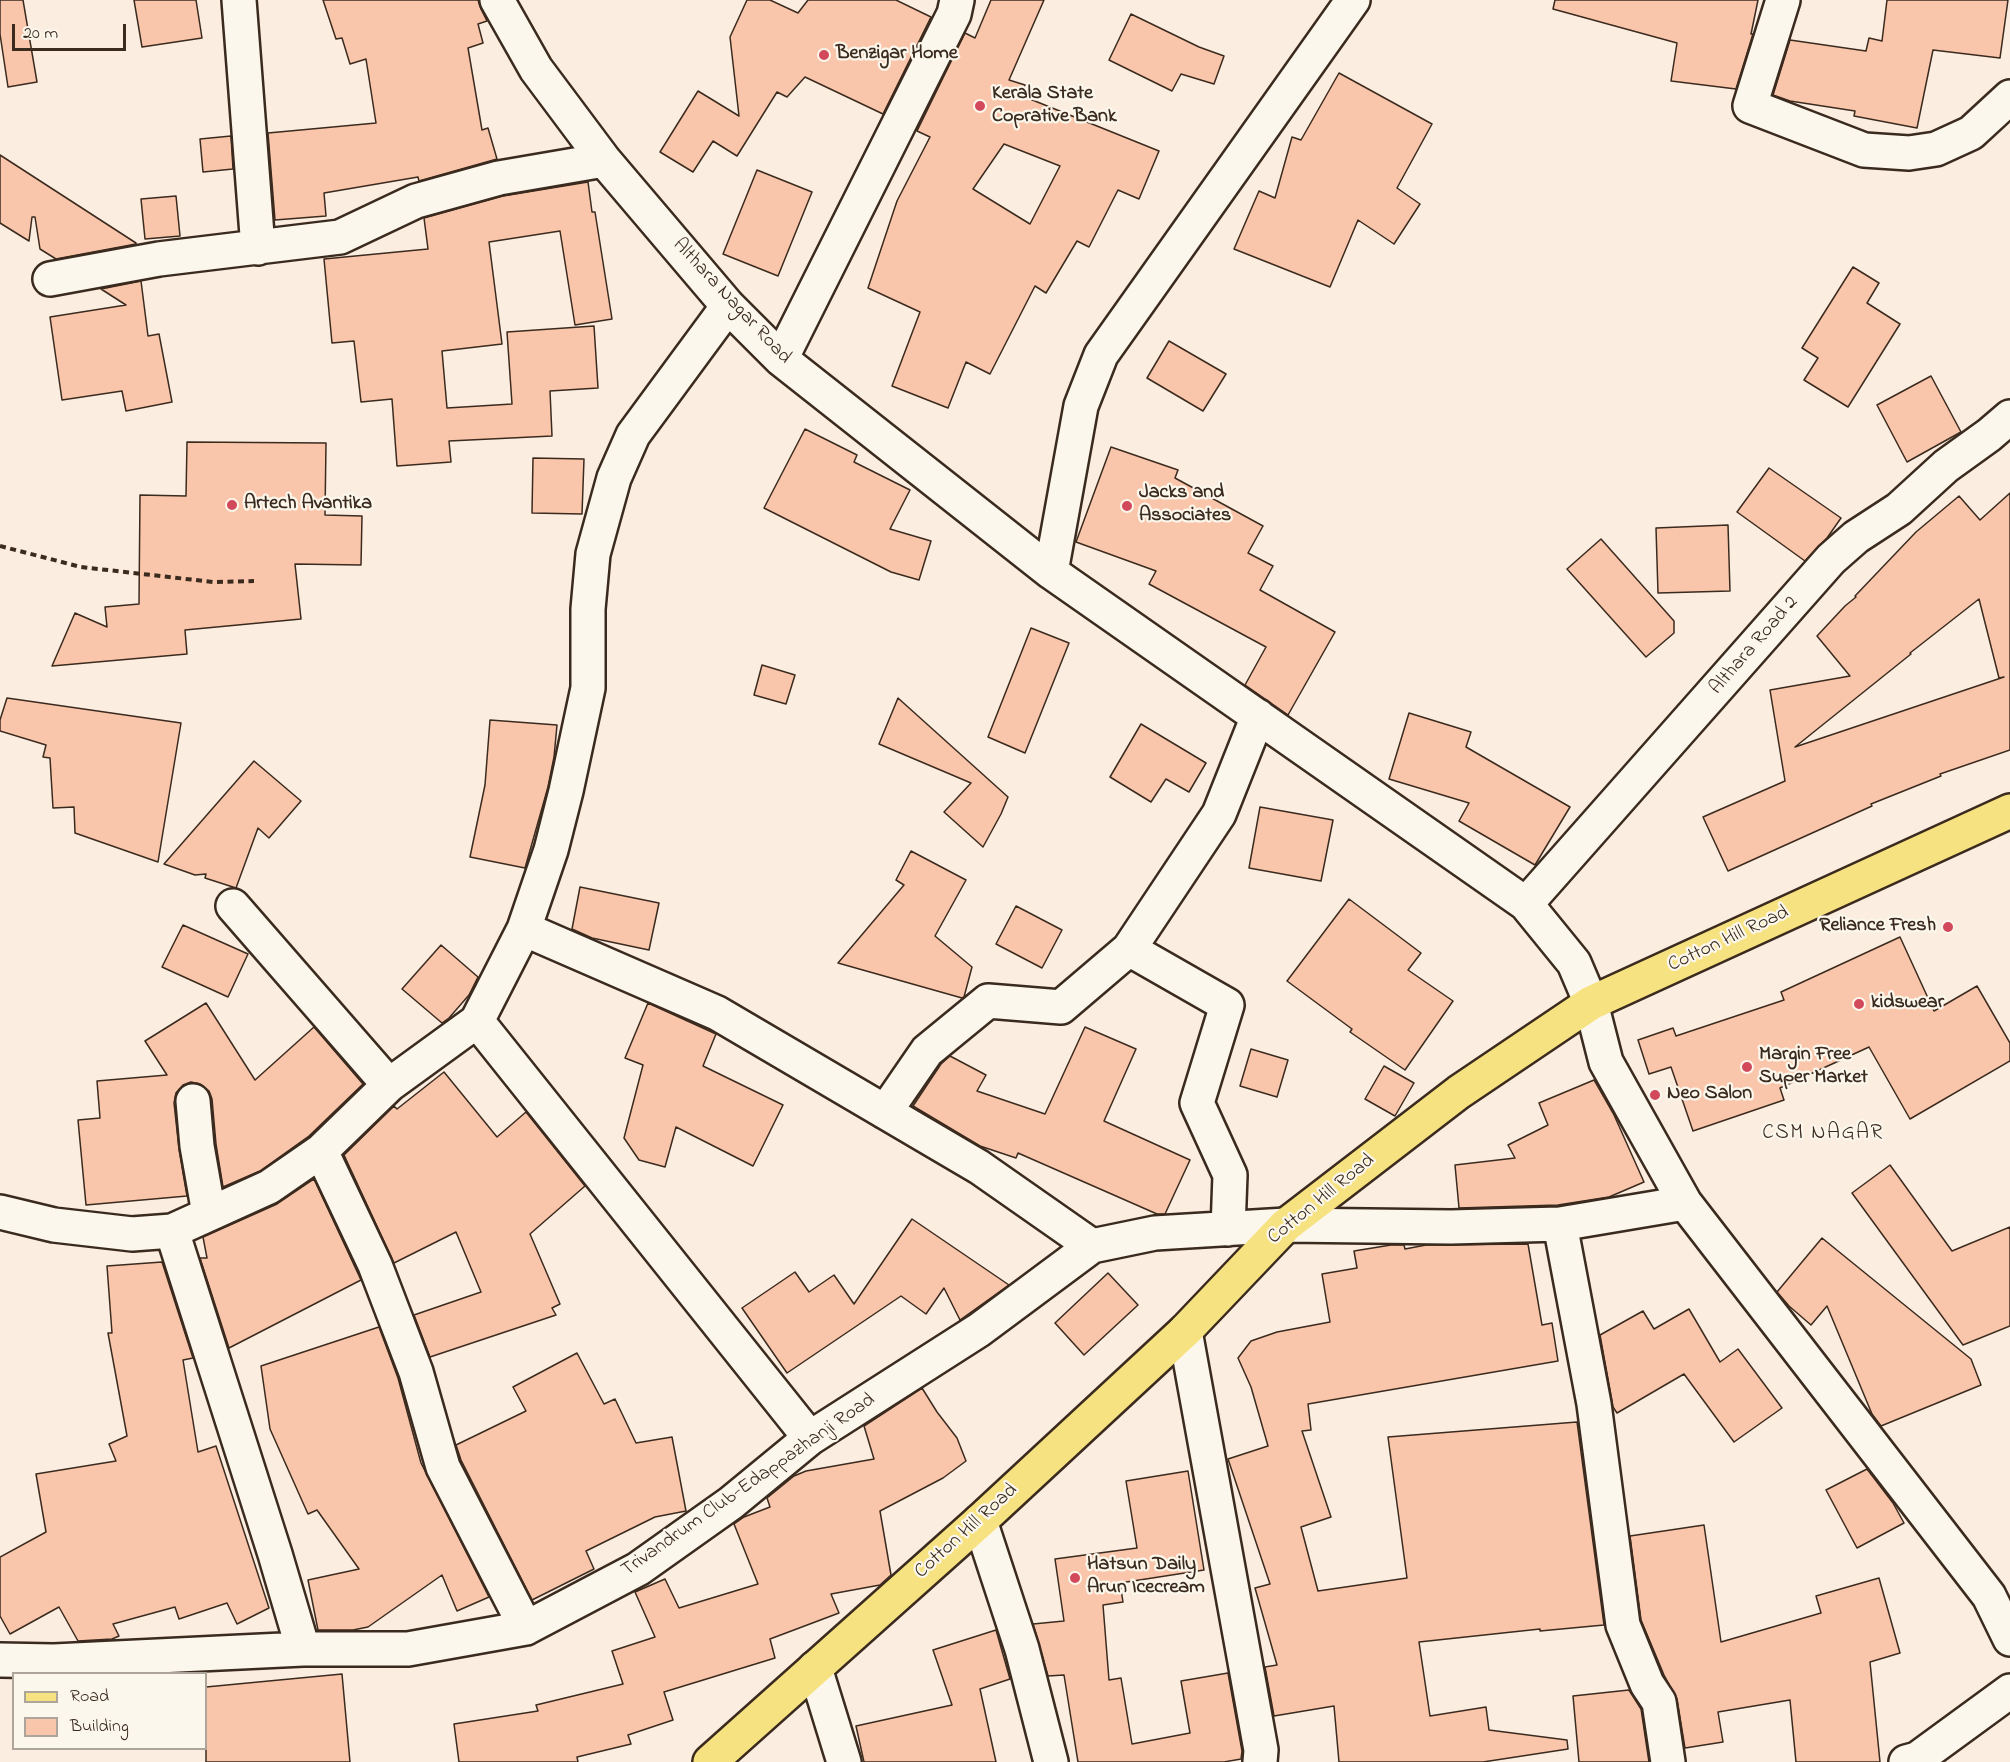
<!DOCTYPE html>
<style>
body{margin:0}
#map{position:relative;width:2010px;height:1762px;overflow:hidden;background:#fbeddf;font-family:"Indie Flower",sans-serif}
canvas{display:block}
.legend{position:absolute;left:12px;top:1672px;width:195px;height:78px;box-sizing:border-box;background:#fbf7ec;border:2px solid #aea59a;margin:0;padding:8px 10px;list-style:none;font-size:18px;color:#3b2a1e}
.legend li{display:flex;align-items:center;gap:12px;height:30px}
.legend b{width:30px;border:2px solid #aea59a}
.scale{position:absolute;left:12px;top:24px;width:114px;height:27px;box-sizing:border-box;border:3px solid #3b2a1e;border-top:0;padding-left:8px;font-size:18px;line-height:21px;white-space:nowrap;color:#3b2a1e;-webkit-text-stroke:4px #fbf7ec;paint-order:stroke}
</style>
<div id="map">
<canvas width="2010" height="1762"></canvas>
<ul class="legend">
<li><b style="height:8px;background:#f7e281"></b>Road</li>
<li><b style="height:16px;background:#fac6ab"></b>Building</li>
</ul>
<div class="scale">20 m</div>
</div>
<script>
const g = document.querySelector('canvas').getContext('2d');
g.lineJoin = 'round';
function paint(path, color) { g.fillStyle = color; g.fill(path, 'evenodd'); }
function stroke(path, color, width, dash) { g.strokeStyle = color; g.lineWidth = width; g.lineCap = dash ? 'butt' : 'round'; g.setLineDash(dash || []); g.stroke(path); }
function drawText(font, color, halo, rows, align = 'center') {
  g.font = font + ' "Indie Flower",sans-serif'; g.lineWidth = 4.5; g.setLineDash([]); g.textBaseline = 'middle'; g.strokeStyle = halo; g.fillStyle = color; for (const [text, x, y, turn = 0] of rows) {
    g.save(); g.translate(x, y); g.rotate((+turn || 0) * Math.PI / 180); g.textAlign = isNaN(turn) ? turn : align; if (halo) g.strokeText(text, 0, 0); g.fillText(text, 0, 0); g.restore();
  }
}
const building = new Path2D(`
 M 0,0 L 23,0 L 37,82 L 8,87 L 0,34 Z
 M 134,0 L 196,0 L 202,38 L 142,47 Z
 M 323,0 L 478,0 L 481,9 L 487,21 L 478,24 L 483,43 L 468,48 L 482,130 L 488,128 L 497,159 L 419,181 L 418,177 L 324,193 L 326,216 L 275,220 L 268,133 L 376,123 L 366,59 L 350,64 L 342,38 L 336,39 Z
 M 747,0 L 770,0 L 798,13 L 808,0 L 896,0 L 931,17 L 883,114 L 805,77 L 787,97 L 777,92 L 737,156 L 713,141 L 693,172 L 660,152 L 698,91 L 739,116 L 730,37 Z
 M 991,0 L 1044,0 L 1009,80 L 1025,85 L 1020,95 L 1159,151 L 1139,199 L 1118,190 L 1089,247 L 1077,241 L 1046,293 L 1035,286 L 990,374 L 966,362 L 948,408 L 892,386 L 920,312 L 868,288 L 897,201 L 930,137 L 917,131 L 965,33 L 975,38 ZM 1004,144 L 1060,166 L 1030,224 L 973,189 Z
 M 1555,0 L 1758,0 L 1751,34 L 1753,34 L 1736,89 L 1671,81 L 1677,43 L 1553,9 Z
 M 1887,0 L 2008,0 L 2000,58 L 1933,50 L 1917,128 L 1854,116 L 1855,111 L 1790,101 L 1773,95 L 1790,40 L 1866,51 L 1869,38 L 1882,41 Z
 M 1131,14 L 1199,47 L 1224,56 L 1214,84 L 1181,74 L 1172,91 L 1109,60 Z
 M 1339,73 L 1432,124 L 1397,188 L 1420,204 L 1394,244 L 1358,220 L 1330,287 L 1234,249 L 1259,191 L 1275,198 L 1292,137 L 1301,140 Z
 M 231,136 L 233,169 L 203,172 L 200,139 Z
 M 0,155 L 136,243 L 136,244 L 56,259 L 40,249 L 35,217 L 32,217 L 29,241 L 0,223 Z
 M 757,170 L 812,192 L 778,276 L 723,254 Z
 M 588,182 L 592,212 L 595,212 L 612,319 L 575,325 L 560,231 L 489,242 L 502,344 L 442,351 L 447,408 L 512,404 L 507,332 L 594,326 L 598,388 L 550,391 L 552,436 L 449,441 L 451,462 L 397,466 L 392,399 L 361,402 L 354,341 L 332,343 L 324,259 L 428,249 L 424,218 L 503,196 Z
 M 176,196 L 180,236 L 145,239 L 141,199 Z
 M 1853,267 L 1879,283 L 1867,303 L 1900,324 L 1848,407 L 1804,380 L 1818,358 L 1802,348 Z
 M 141,281 L 148,336 L 159,334 L 172,402 L 126,411 L 122,391 L 62,400 L 50,317 L 126,305 L 101,289 Z
 M 1169,341 L 1226,374 L 1203,411 L 1147,378 Z
 M 1931,376 L 1961,432 L 1907,462 L 1877,405 Z
 M 805,429 L 857,455 L 854,462 L 910,490 L 890,529 L 931,541 L 919,580 L 891,572 L 764,508 Z
 M 187,442 L 326,443 L 325,515 L 362,516 L 361,565 L 295,564 L 301,619 L 185,630 L 187,654 L 52,666 L 75,613 L 107,627 L 105,607 L 139,604 L 140,495 L 186,496 Z
 M 1111,447 L 1178,470 L 1175,478 L 1263,526 L 1248,553 L 1273,566 L 1260,590 L 1335,632 L 1288,715 L 1245,685 L 1266,647 L 1149,584 L 1156,571 L 1076,542 Z
 M 533,458 L 584,459 L 582,514 L 532,513 Z
 M 1769,468 L 1841,518 L 1827,538 L 1805,561 L 1737,512 Z
 M 2010,493 L 2010,750 L 1940,774 L 1941,776 L 1871,804 L 1872,806 L 1728,871 L 1703,817 L 1785,781 L 1770,690 L 1850,676 L 1817,636 L 1845,606 L 1856,597 L 1855,596 L 1916,532 L 1959,496 L 1980,520 ZM 1979,599 L 1999,678 L 2004,677 L 1795,747 L 1911,654 L 1910,653 Z
 M 1728,525 L 1730,591 L 1658,593 L 1656,528 Z
 M 1601,539 L 1674,621 L 1674,633 L 1646,657 L 1567,569 Z
 M 1031,628 L 1069,643 L 1025,753 L 988,737 Z
 M 762,665 L 795,675 L 786,704 L 754,695 Z
 M 7,698 L 181,723 L 158,862 L 75,833 L 74,807 L 53,808 L 50,758 L 43,757 L 46,745 L 0,731 L 0,720 Z
 M 898,698 L 1008,797 L 1001,814 L 983,847 L 944,812 L 971,783 L 879,744 Z
 M 1409,713 L 1471,732 L 1466,747 L 1570,807 L 1535,865 L 1459,821 L 1469,803 L 1389,779 Z
 M 490,720 L 557,725 L 554,757 L 548,787 L 525,868 L 470,857 L 485,785 Z
 M 1141,724 L 1206,763 L 1189,792 L 1166,779 L 1151,802 L 1110,777 Z
 M 254,761 L 301,801 L 269,838 L 258,828 L 236,888 L 205,878 L 206,874 L 195,875 L 164,864 Z
 M 1260,807 L 1333,820 L 1321,881 L 1249,868 Z
 M 911,851 L 966,880 L 935,936 L 972,967 L 964,997 L 962,998 L 838,963 L 904,885 L 896,880 Z
 M 580,887 L 659,903 L 649,950 L 592,938 L 572,929 Z
 M 1349,899 L 1421,953 L 1408,970 L 1453,1001 L 1405,1070 L 1350,1032 L 1352,1029 L 1287,981 Z
 M 1016,906 L 1062,930 L 1042,968 L 996,944 Z
 M 183,925 L 248,954 L 228,997 L 162,967 Z
 M 1900,937 L 1934,1011 L 1977,986 L 2010,1043 L 2010,1061 L 1910,1119 L 1869,1047 L 1780,1088 L 1784,1100 L 1693,1131 L 1671,1067 L 1649,1074 L 1638,1040 L 1673,1028 L 1676,1036 L 1784,1000 L 1781,992 Z
 M 441,945 L 478,977 L 469,995 L 449,1018 L 442,1023 L 402,989 Z
 M 206,1003 L 255,1080 L 314,1027 L 363,1084 L 309,1136 L 260,1171 L 223,1187 L 216,1144 L 212,1099 L 209,1091 L 200,1084 L 191,1082 L 183,1085 L 176,1093 L 174,1103 L 179,1149 L 187,1196 L 86,1205 L 78,1120 L 100,1118 L 97,1081 L 167,1075 L 145,1041 Z
 M 648,1003 L 716,1034 L 703,1066 L 783,1105 L 753,1166 L 676,1127 L 665,1167 L 639,1160 L 624,1138 L 643,1065 L 625,1058 Z
 M 1085,1027 L 1136,1049 L 1104,1121 L 1190,1160 L 1165,1214 L 1157,1214 L 1018,1153 L 1016,1158 L 980,1146 L 913,1106 L 941,1064 L 950,1056 L 986,1075 L 977,1091 L 1045,1114 Z
 M 1251,1049 L 1288,1060 L 1277,1097 L 1240,1086 Z
 M 1384,1066 L 1414,1083 L 1395,1116 L 1365,1099 Z
 M 444,1072 L 497,1137 L 526,1112 L 585,1186 L 530,1234 L 560,1304 L 552,1308 L 556,1315 L 430,1357 L 414,1315 L 481,1292 L 456,1232 L 394,1263 L 344,1155 L 394,1106 L 397,1109 Z
 M 1594,1080 L 1614,1115 L 1644,1182 L 1609,1197 L 1558,1205 L 1459,1208 L 1455,1165 L 1515,1158 L 1508,1145 L 1548,1125 L 1539,1103 Z
 M 1890,1165 L 1952,1251 L 2010,1227 L 2010,1326 L 1963,1345 L 1852,1193 Z
 M 314,1179 L 361,1280 L 229,1348 L 200,1258 L 207,1258 L 203,1237 L 277,1204 Z
 M 912,1219 L 1009,1285 L 960,1320 L 944,1288 L 926,1314 L 901,1296 L 787,1373 L 742,1308 L 795,1272 L 809,1292 L 834,1275 L 854,1304 Z
 M 1822,1238 L 1971,1359 L 1981,1385 L 1881,1426 L 1872,1414 L 1827,1306 L 1811,1325 L 1789,1306 L 1777,1292 Z
 M 1528,1244 L 1542,1325 L 1552,1323 L 1558,1361 L 1308,1404 L 1311,1430 L 1302,1431 L 1331,1517 L 1301,1527 L 1318,1591 L 1407,1578 L 1388,1437 L 1577,1422 L 1604,1625 L 1540,1631 L 1540,1629 L 1419,1642 L 1430,1716 L 1486,1707 L 1489,1730 L 1567,1740 L 1568,1749 L 1483,1762 L 1339,1762 L 1334,1706 L 1274,1716 L 1265,1667 L 1277,1665 L 1255,1588 L 1270,1584 L 1228,1459 L 1268,1446 L 1251,1387 L 1238,1358 L 1251,1341 L 1277,1332 L 1330,1322 L 1322,1274 L 1357,1268 L 1354,1251 L 1391,1245 L 1404,1245 L 1405,1249 L 1426,1245 Z
 M 162,1262 L 193,1358 L 183,1360 L 198,1452 L 216,1446 L 269,1608 L 237,1624 L 227,1603 L 179,1619 L 175,1607 L 113,1624 L 119,1636 L 112,1639 L 78,1641 L 59,1607 L 10,1634 L 0,1616 L 0,1557 L 46,1532 L 36,1474 L 116,1461 L 109,1444 L 127,1436 L 108,1333 L 112,1333 L 107,1266 Z
 M 1108,1273 L 1138,1305 L 1084,1355 L 1055,1323 Z
 M 1689,1309 L 1720,1362 L 1738,1349 L 1782,1408 L 1734,1442 L 1684,1374 L 1617,1413 L 1613,1407 L 1600,1335 L 1643,1311 L 1654,1329 Z
 M 379,1327 L 398,1378 L 421,1463 L 489,1597 L 457,1611 L 442,1575 L 368,1627 L 353,1630 L 318,1630 L 308,1580 L 359,1569 L 317,1510 L 308,1514 L 270,1429 L 261,1366 Z
 M 577,1353 L 604,1404 L 615,1399 L 636,1443 L 672,1437 L 686,1511 L 655,1517 L 586,1551 L 594,1569 L 532,1600 L 461,1460 L 456,1445 L 526,1411 L 513,1387 Z
 M 922,1388 L 937,1412 L 957,1438 L 966,1461 L 943,1478 L 880,1511 L 891,1575 L 880,1585 L 831,1594 L 839,1613 L 770,1639 L 775,1658 L 664,1692 L 673,1720 L 628,1735 L 631,1744 L 577,1757 L 578,1762 L 459,1762 L 454,1724 L 538,1711 L 536,1705 L 623,1684 L 612,1651 L 655,1637 L 635,1592 L 665,1579 L 679,1608 L 758,1584 L 734,1524 L 744,1517 L 770,1507 L 767,1498 L 794,1476 L 806,1471 L 874,1459 L 864,1426 Z
 M 1867,1469 L 1893,1503 L 1904,1523 L 1857,1548 L 1826,1490 Z
 M 1188,1471 L 1204,1570 L 1120,1583 L 1123,1602 L 1103,1605 L 1109,1680 L 1121,1678 L 1132,1744 L 1190,1733 L 1181,1681 L 1228,1673 L 1242,1751 L 1241,1759 L 1224,1762 L 1078,1762 L 1064,1675 L 1048,1676 L 1033,1624 L 1064,1621 L 1055,1559 L 1137,1548 L 1126,1481 Z
 M 1704,1525 L 1721,1642 L 1821,1613 L 1816,1596 L 1879,1578 L 1900,1653 L 1870,1662 L 1880,1762 L 1796,1762 L 1790,1700 L 1718,1712 L 1723,1742 L 1685,1748 L 1677,1699 L 1664,1675 L 1641,1620 L 1630,1536 Z
 M 996,1630 L 1010,1679 L 980,1689 L 996,1762 L 864,1762 L 856,1726 L 952,1705 L 933,1650 Z
 M 342,1674 L 350,1762 L 206,1762 L 206,1687 Z
 M 1629,1690 L 1641,1709 L 1649,1762 L 1579,1762 L 1573,1696 Z`);
const path = new Path2D(`
 M 0,546 L 81,567 L 213,582 L 254,581`);
const minor = new Path2D(`
 M 239,0 L 258,248
 M 497,0 L 536,69 L 604,160 L 728,306 L 781,359 L 1051,572
 M 1353,0 L 1101,355 L 1081,406 L 1051,572 L 1526,904 L 1574,963 L 1591,1003 L 1606,1062 L 1685,1203 L 1989,1596 L 2010,1639
 M 1783,0 L 1750,106 L 1864,150 L 1909,153 L 1936,149 L 1971,133 L 2010,97
 M 50,279 L 159,259 L 340,237 L 416,201 L 499,178 L 604,160
 M 781,359 L 944,34 L 954,14 L 957,0
 M 1526,904 L 1831,559 L 1856,537 L 1899,509 L 1946,466 L 1989,435 L 2010,417
 M 233,906 L 389,1085
 M 524,929 L 717,1013 L 979,1167 L 1092,1246
 M 1129,949 L 1227,1005 L 1197,1103 L 1230,1175 L 1228,1229
 M 477,1021 L 810,1438
 M 193,1101 L 197,1146 L 209,1214
 M 885,1112 L 927,1051 L 988,1001 L 1061,1007 L 1129,949 L 1219,814 L 1258,716
 M 321,1151 L 375,1265 L 416,1372 L 443,1467 L 526,1628
 M 0,1212 L 54,1225 L 132,1234 L 172,1231
 M 1560,1224 L 1594,1404 L 1623,1625 L 1647,1684 L 1659,1702 L 1668,1762
 M 1185,1331 L 1261,1750 L 1260,1762
 M 980,1521 L 1022,1649 L 1051,1762
 M 303,1649 L 275,1554 L 172,1231 L 269,1187 L 321,1151 L 389,1085 L 477,1021 L 524,929 L 551,850 L 566,791 L 588,688 L 588,609 L 593,554 L 614,478 L 633,435 L 728,306
 M 0,1660 L 54,1661 L 303,1649 L 408,1649 L 526,1628 L 638,1569 L 731,1503 L 810,1438 L 979,1330 L 1092,1246 L 1155,1233 L 1286,1225 L 1451,1227 L 1560,1224 L 1685,1203
 M 815,1668 L 844,1762
 M 1906,1762 L 1917,1759 L 2010,1691`);
const major = new Path2D(`
 M 710,1762 L 980,1521 L 1185,1331 L 1286,1225 L 1459,1092 L 1591,1003 L 2010,811`);
const markers = [
 [824,55,6,"#d1495b"],
 [980,106,6,"#d1495b"],
 [232,505,6,"#d1495b"],
 [1127,506,6,"#d1495b"],
 [1948,927,6,"#d1495b"],
 [1859,1004,6,"#d1495b"],
 [1747,1067,6,"#d1495b"],
 [1655,1095,6,"#d1495b"],
 [1075,1578,6,"#d1495b"]
];
const poiNames = [
 ["Benzigar Home",836,55],
 ["Kerala State",992,95],
 ["Coprative Bank",992,118],
 ["Jacks and",1139,494],
 ["Associates",1139,517],
 ["Artech Avantika",244,505],
 ["Reliance Fresh",1936,927,"right"],
 ["kidswear",1871,1004],
 ["Margin Free",1759,1056],
 ["Super Market",1759,1079],
 ["Neo Salon",1667,1095],
 ["Hatsun Daily",1087,1566],
 ["Arun Icecream",1087,1589]
];
const streetNames = [
 ["Althara Nagar Road",731,302,47],
 ["Althara Road 2",1755,646,-49],
 ["Cotton Hill Road",1729,940,-25],
 ["Cotton Hill Road",1322,1200,-39],
 ["Trivandrum Club-Edappazhanji Road",749,1486,-35],
 ["Cotton Hill Road",967,1532,-42]
];
const neighbourhoodNames = [
 ["CSM NAGAR",1823,1135]
];
paint(building, '#fac6ab');
stroke(building, '#3b2a1e', 1.5);
stroke(minor, '#3b2a1e', 38);
stroke(major, '#3b2a1e', 38);
stroke(path, '#3b2a1e', 4, [6, 4.5]);
stroke(minor, '#fbf7ec', 33);
stroke(major, '#f7e281', 33);
for (const [x, y, r, color] of markers) { const dot = new Path2D(); dot.arc(x, y, r, 0, 2 * Math.PI); g.fillStyle = color; g.fill(dot); stroke(dot, '#fbf7ec', 2); }
drawText('bold 20px', '#3b2a1e', '#fbf7ec', poiNames, 'left');
drawText('20px', '#3b2a1e', '#fbf7ec', streetNames);
g.letterSpacing = '1.5px';
drawText('21px', '#3b2a1e', '#fbf7ec', neighbourhoodNames);
g.letterSpacing = '0px';
</script>
